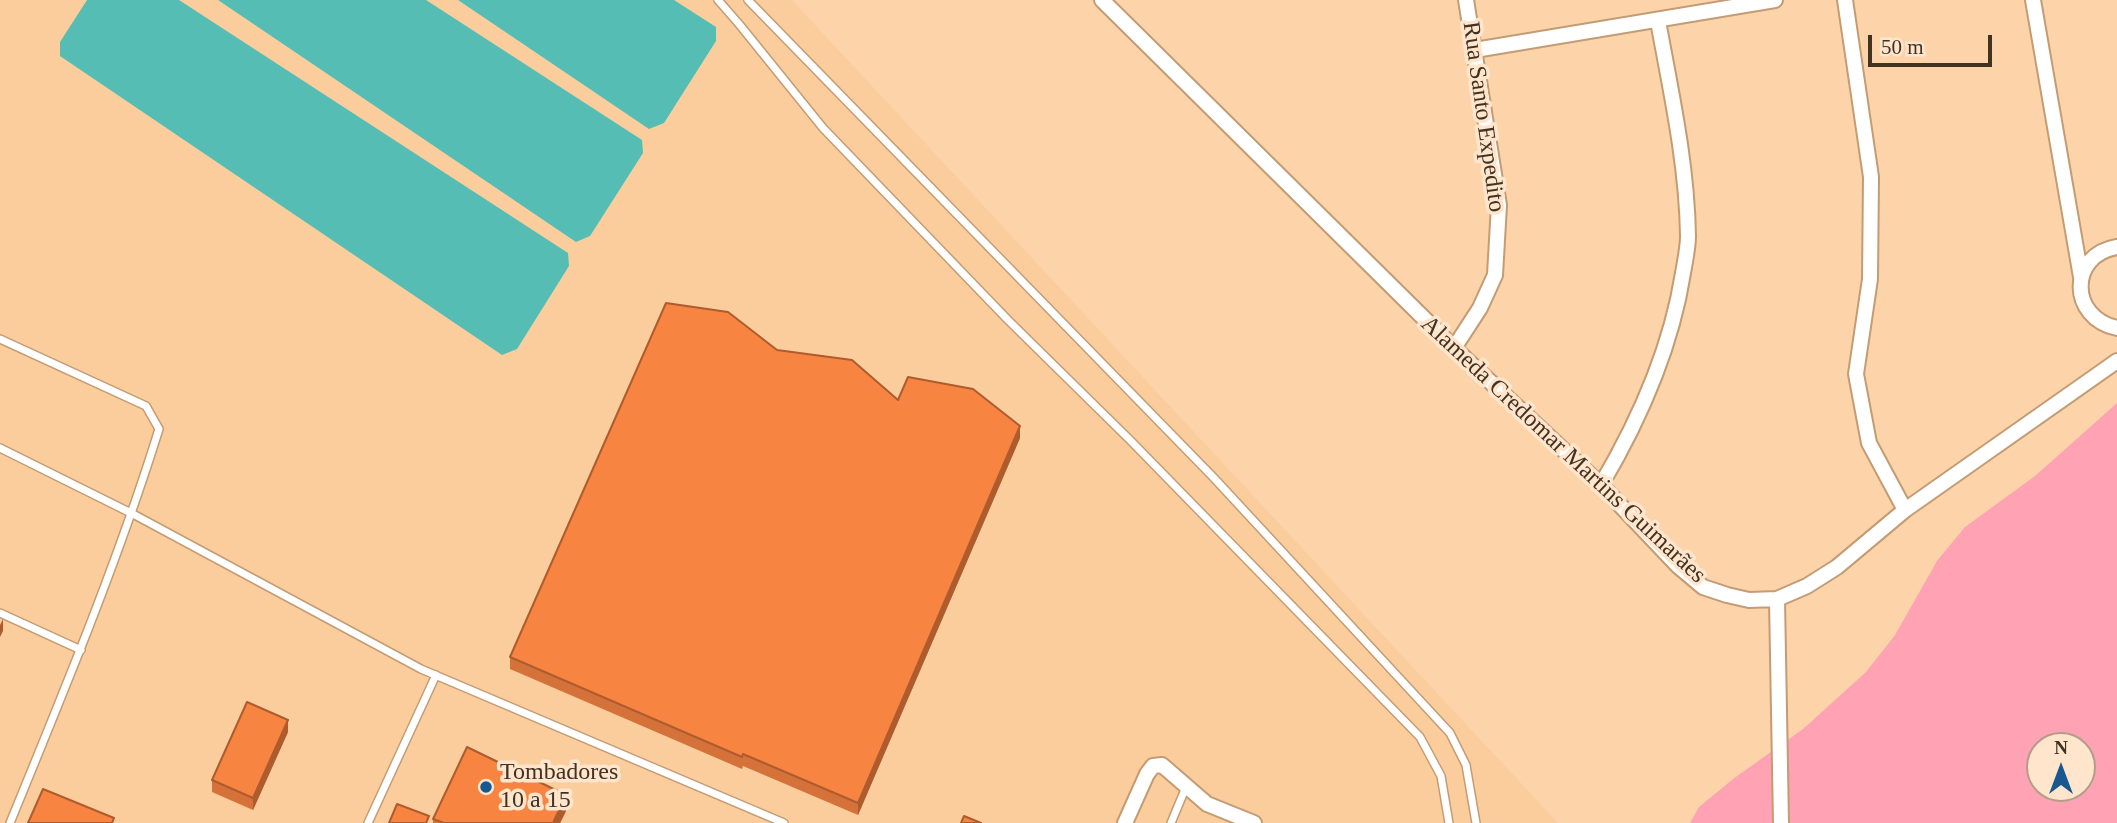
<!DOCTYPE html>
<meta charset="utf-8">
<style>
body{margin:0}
#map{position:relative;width:2117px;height:823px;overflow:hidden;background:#fdd4aa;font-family:"Times New Roman",serif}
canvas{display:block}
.north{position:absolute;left:2026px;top:732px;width:70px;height:70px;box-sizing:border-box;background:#fee5cc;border:2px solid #b39d88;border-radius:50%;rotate:0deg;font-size:19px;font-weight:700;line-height:28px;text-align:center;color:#423221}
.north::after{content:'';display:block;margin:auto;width:24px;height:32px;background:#17598e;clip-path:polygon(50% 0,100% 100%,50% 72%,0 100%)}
.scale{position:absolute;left:1868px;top:35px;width:124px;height:32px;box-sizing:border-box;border:4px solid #423221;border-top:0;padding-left:9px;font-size:21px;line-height:24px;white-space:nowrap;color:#423221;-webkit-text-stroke:5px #fee5cc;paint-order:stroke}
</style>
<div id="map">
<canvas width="2117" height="823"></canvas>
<div class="north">N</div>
<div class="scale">50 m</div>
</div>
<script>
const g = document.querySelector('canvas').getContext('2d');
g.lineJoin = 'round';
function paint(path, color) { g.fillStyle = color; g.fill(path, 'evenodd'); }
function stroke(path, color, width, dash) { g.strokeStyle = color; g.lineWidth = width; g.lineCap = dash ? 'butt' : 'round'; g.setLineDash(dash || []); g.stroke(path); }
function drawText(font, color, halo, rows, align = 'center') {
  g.font = font + ' "Times New Roman",serif'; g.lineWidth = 7; g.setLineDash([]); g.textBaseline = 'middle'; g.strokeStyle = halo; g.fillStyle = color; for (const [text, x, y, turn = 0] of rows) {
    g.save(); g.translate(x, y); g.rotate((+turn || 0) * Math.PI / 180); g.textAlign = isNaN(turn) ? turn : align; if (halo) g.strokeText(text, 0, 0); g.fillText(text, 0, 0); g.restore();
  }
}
const built = new Path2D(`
 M 0,0 L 792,0 L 1558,823 L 0,823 Z`);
const green = new Path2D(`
 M 2117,403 L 2117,823 L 1690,823 L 1699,807 L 1733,779 L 1803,729 L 1866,672 L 1895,635 L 1937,561 L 1965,527 L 2035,476 ZM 2040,746 L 2082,746 L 2082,788 L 2040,788 Z`);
const water = new Path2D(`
 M 87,0 L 179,0 L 568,253 L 569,266 L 517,349 L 502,355 L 60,56 L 60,42 Z
 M 218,0 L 426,0 L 642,140 L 643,153 L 590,236 L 576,242 Z
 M 458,0 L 674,0 L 716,27 L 716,41 L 664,123 L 649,129 Z`);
const lane = new Path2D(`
 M 718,0 L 739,24 L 823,128 L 1008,320 L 1130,440 L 1420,737 L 1441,776 L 1449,823
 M 748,0 L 1214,478 L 1450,733 L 1466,765 L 1476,823
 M 0,339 L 146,406 L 159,429 C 117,564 63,693 10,823
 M 0,448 L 133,514 L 421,669 L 784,823
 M 0,613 L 81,650
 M 368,823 L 436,675
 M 1171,823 L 1186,787`);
const street = new Path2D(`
 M 1102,0 L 1454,348 L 1601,485 L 1678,566 L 1703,587 L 1727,595 L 1749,600 L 1777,599 L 1807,586 L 1837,567 L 1905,510 L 2117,361
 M 1845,0 L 1871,177 L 1870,279 L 1856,374 L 1869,443 L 1905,510
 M 2033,0 L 2081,277
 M 1475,50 L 1775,0
 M 2117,247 C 2068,255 2069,318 2117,328
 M 1454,348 L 1480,308 L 1495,275 L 1499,205 L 1466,0
 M 1601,485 C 1640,419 1671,349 1683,273 C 1685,261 1688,248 1688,236 C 1687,164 1671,92 1658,21
 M 1777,599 L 1781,823
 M 1125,823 L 1147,774 L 1153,766 L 1162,765 L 1207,804 L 1254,823`);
const wall = new Path2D(`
 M 777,350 L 898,400 L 1020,438 L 858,815 L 743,766 L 742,769 L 510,669 L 510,657 Z
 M 288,732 L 253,810 L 212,792 L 212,780 Z
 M 566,811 L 560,823 L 433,823 L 433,819 Z`);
const shadedWall = new Path2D(`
 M 1020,426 L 1020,438 L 858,815 L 858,803 Z
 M 3,619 L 3,631 L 0,637 L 0,625 Z
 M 288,720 L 288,732 L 253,810 L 253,798 Z
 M 566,795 L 566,811 L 560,823 L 553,823 Z`);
const building = new Path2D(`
 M 666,303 L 728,312 L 777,350 L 852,360 L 898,400 L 908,377 L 973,389 L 1020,426 L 858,803 L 743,754 L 742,757 L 510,657 Z
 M 247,702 L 288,720 L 253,798 L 212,780 Z
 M 467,747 L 566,795 L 553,823 L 444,823 L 433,819 Z
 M 43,789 L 114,818 L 112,823 L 28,823 Z
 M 397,804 L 429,816 L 426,823 L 389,823 Z
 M 964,816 L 981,823 L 961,823 Z`);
const markers = [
 [486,787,7,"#17598e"]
];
const streetNames = [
 ["Rua Santo Expedito",1483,117,82],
 ["Alameda Credomar Martins Guimarães",1563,450,43]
];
const poiNames = [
 ["Tombadores",500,773],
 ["10 a 15",500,801]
];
paint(built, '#fbcd9c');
paint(green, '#ffa2b4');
paint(water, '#55bdb4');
stroke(lane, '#c39c74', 10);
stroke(street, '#c39c74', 18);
stroke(lane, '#fff', 7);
stroke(street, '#fff', 14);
paint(wall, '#d57239');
paint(shadedWall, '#ae5c2e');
paint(building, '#f88442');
stroke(building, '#ae5c2e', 2);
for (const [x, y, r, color] of markers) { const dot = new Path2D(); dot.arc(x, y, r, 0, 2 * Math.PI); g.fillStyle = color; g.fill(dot); stroke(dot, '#fee5cc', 2.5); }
drawText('24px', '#423221', '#fee5cc', streetNames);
drawText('24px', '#423221', '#fee5cc', poiNames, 'left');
</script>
